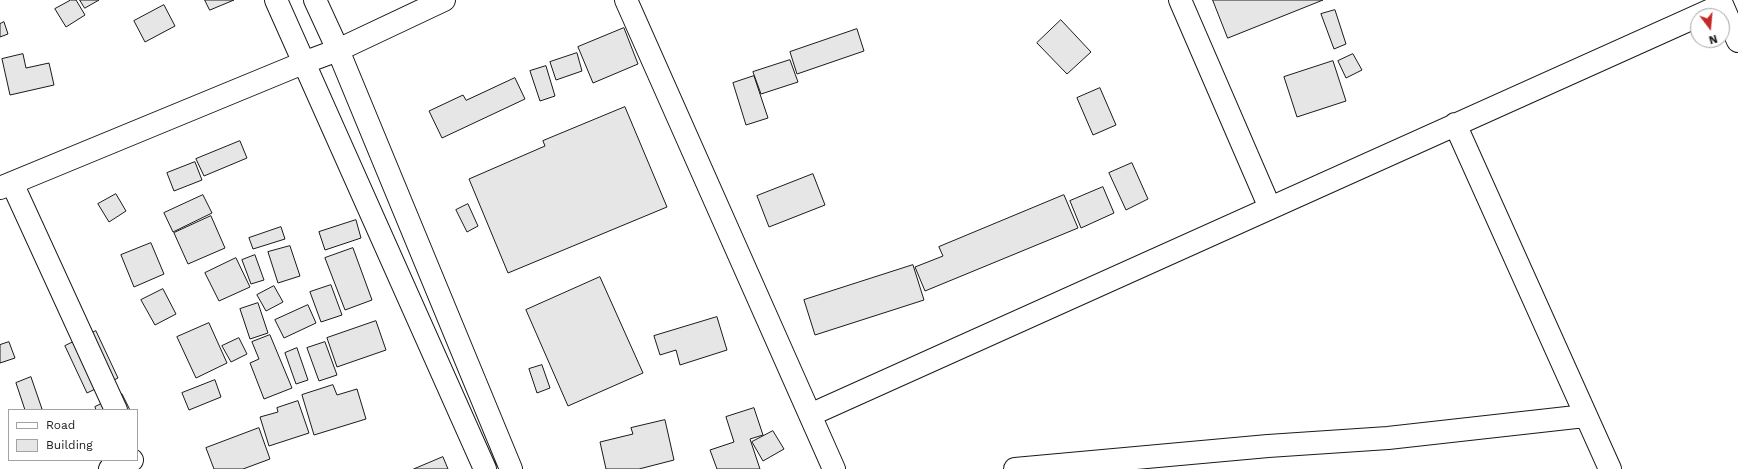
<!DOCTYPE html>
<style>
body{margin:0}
#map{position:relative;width:1738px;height:469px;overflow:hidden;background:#fff;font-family:"Work Sans",sans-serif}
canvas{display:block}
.legend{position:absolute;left:8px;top:409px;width:130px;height:52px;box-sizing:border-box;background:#fff;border:1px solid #a3a3a3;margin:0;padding:5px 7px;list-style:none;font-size:12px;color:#1a1a1a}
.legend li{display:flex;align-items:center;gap:8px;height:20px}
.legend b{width:20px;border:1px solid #a3a3a3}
.north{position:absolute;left:1690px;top:8px;width:40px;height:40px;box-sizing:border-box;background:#fff;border:1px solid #a3a3a3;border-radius:50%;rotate:164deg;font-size:11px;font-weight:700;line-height:16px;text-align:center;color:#1a1a1a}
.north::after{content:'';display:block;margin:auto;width:14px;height:18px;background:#c62828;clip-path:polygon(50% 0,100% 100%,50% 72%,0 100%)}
</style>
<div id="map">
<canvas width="1738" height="469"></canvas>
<ul class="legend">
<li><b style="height:5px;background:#fff"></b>Road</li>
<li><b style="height:11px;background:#e6e6e6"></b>Building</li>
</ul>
<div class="north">N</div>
</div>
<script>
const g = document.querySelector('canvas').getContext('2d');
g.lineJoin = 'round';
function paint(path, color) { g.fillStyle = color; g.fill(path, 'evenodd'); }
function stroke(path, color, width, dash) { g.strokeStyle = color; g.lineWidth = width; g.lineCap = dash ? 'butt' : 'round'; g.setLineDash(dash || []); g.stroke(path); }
const building = new Path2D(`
 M 71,0 L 76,0 L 85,15 L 66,27 L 55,9 Z
 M 80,0 L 99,0 L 85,8 Z
 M 205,0 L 234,0 L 210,10 Z
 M 1213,0 L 1323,0 L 1228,38 Z
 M 164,5 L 175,26 L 145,42 L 134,21 Z
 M 1335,10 L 1346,44 L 1334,49 L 1321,14 Z
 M 1061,20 L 1091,52 L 1067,74 L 1037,43 Z
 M 4,22 L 8,34 L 0,37 L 0,24 Z
 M 624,28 L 638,64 L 593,83 L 578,47 Z
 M 857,29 L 864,51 L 797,74 L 790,52 Z
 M 577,53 L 582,71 L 556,80 L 550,62 Z
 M 23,54 L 26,68 L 49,63 L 54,85 L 10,95 L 2,59 Z
 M 1353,54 L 1362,70 L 1346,78 L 1338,61 Z
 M 790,60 L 798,82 L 761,94 L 753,72 Z
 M 1333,61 L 1346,101 L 1297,117 L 1284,77 Z
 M 546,66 L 555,96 L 540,101 L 530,71 Z
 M 754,76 L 768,118 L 746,125 L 733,83 Z
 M 515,78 L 525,99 L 442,138 L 429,111 L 463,95 L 466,100 Z
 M 1100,88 L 1116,125 L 1093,135 L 1077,98 Z
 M 625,107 L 667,207 L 508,273 L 469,179 L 545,146 L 543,141 Z
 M 240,141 L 247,158 L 204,176 L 196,159 Z
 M 195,162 L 202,180 L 174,191 L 167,173 Z
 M 1132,163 L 1148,199 L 1126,210 L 1109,173 Z
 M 813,174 L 825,205 L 769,227 L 757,196 Z
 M 1103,187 L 1114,213 L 1081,228 L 1070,201 Z
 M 116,194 L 126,211 L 109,222 L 98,204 Z
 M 203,195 L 212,213 L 173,232 L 164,213 Z
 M 1064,195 L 1078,228 L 925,291 L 915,267 L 943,256 L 939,247 Z
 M 468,204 L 478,226 L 467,232 L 456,210 Z
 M 211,216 L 225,248 L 188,264 L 174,233 Z
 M 356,220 L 361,238 L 325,250 L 319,232 Z
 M 281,227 L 285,239 L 253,249 L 249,238 Z
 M 151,243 L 164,274 L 134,287 L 121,255 Z
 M 290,246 L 300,276 L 278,283 L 268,252 Z
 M 353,248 L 372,300 L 345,310 L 325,258 Z
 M 255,255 L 264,280 L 251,284 L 242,260 Z
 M 236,258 L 250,287 L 219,301 L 205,273 Z
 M 913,265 L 924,300 L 815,335 L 804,300 Z
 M 600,277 L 643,373 L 568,406 L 526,310 Z
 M 331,285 L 342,315 L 321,322 L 310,292 Z
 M 274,286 L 283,302 L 266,311 L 257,295 Z
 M 163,289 L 176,314 L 155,325 L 141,300 Z
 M 258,303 L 268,333 L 250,339 L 240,309 Z
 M 308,305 L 316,323 L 284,338 L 275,320 Z
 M 717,317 L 727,350 L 680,365 L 676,350 L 660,355 L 654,336 Z
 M 376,321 L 386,350 L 337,367 L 327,338 Z
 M 209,323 L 227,363 L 196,378 L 177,337 Z
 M 96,331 L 118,378 L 87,393 L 65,346 Z
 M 270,335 L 292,388 L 264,399 L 250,363 L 259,359 L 252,342 Z
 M 239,338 L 247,354 L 231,362 L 222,346 Z
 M 9,342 L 15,358 L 0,363 L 0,345 Z
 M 325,342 L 337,375 L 319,381 L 307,348 Z
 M 297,348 L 308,380 L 296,384 L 285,353 Z
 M 542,365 L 550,388 L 537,393 L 529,369 Z
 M 31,377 L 42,409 L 39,410 L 25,410 L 16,383 Z
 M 215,380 L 221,397 L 189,410 L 182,393 Z
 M 333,385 L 337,395 L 357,389 L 366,419 L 314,435 L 302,395 Z
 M 122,394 L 130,410 L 96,410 L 95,407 Z
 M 298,401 L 309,433 L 269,446 L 260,417 L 278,412 L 277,408 Z
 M 754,408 L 763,435 L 750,439 L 760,469 L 717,469 L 710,450 L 734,442 L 726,417 Z
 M 665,420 L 674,460 L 639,469 L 606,469 L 600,442 L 633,434 L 631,428 Z
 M 259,428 L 270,459 L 243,469 L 214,469 L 206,448 Z
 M 773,431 L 784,449 L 763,461 L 752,442 Z
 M 443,457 L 448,469 L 414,469 Z`);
const minor = new Path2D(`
 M 276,0 L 485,469
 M 315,0 L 338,50 L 511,469
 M 626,0 L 834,469
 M 1180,0 L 1270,208
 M 1720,0 L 1738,41
 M 1455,124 L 1610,469
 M 12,183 L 116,410
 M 0,188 L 303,63 L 338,50 L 444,0
 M 810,415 L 1722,5
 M 110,469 L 132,460
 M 1015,469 L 1268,446 L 1388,438 L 1585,416`);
paint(building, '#e6e6e6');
stroke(building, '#1a1a1a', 1);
stroke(minor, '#1a1a1a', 24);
stroke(minor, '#fff', 22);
</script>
